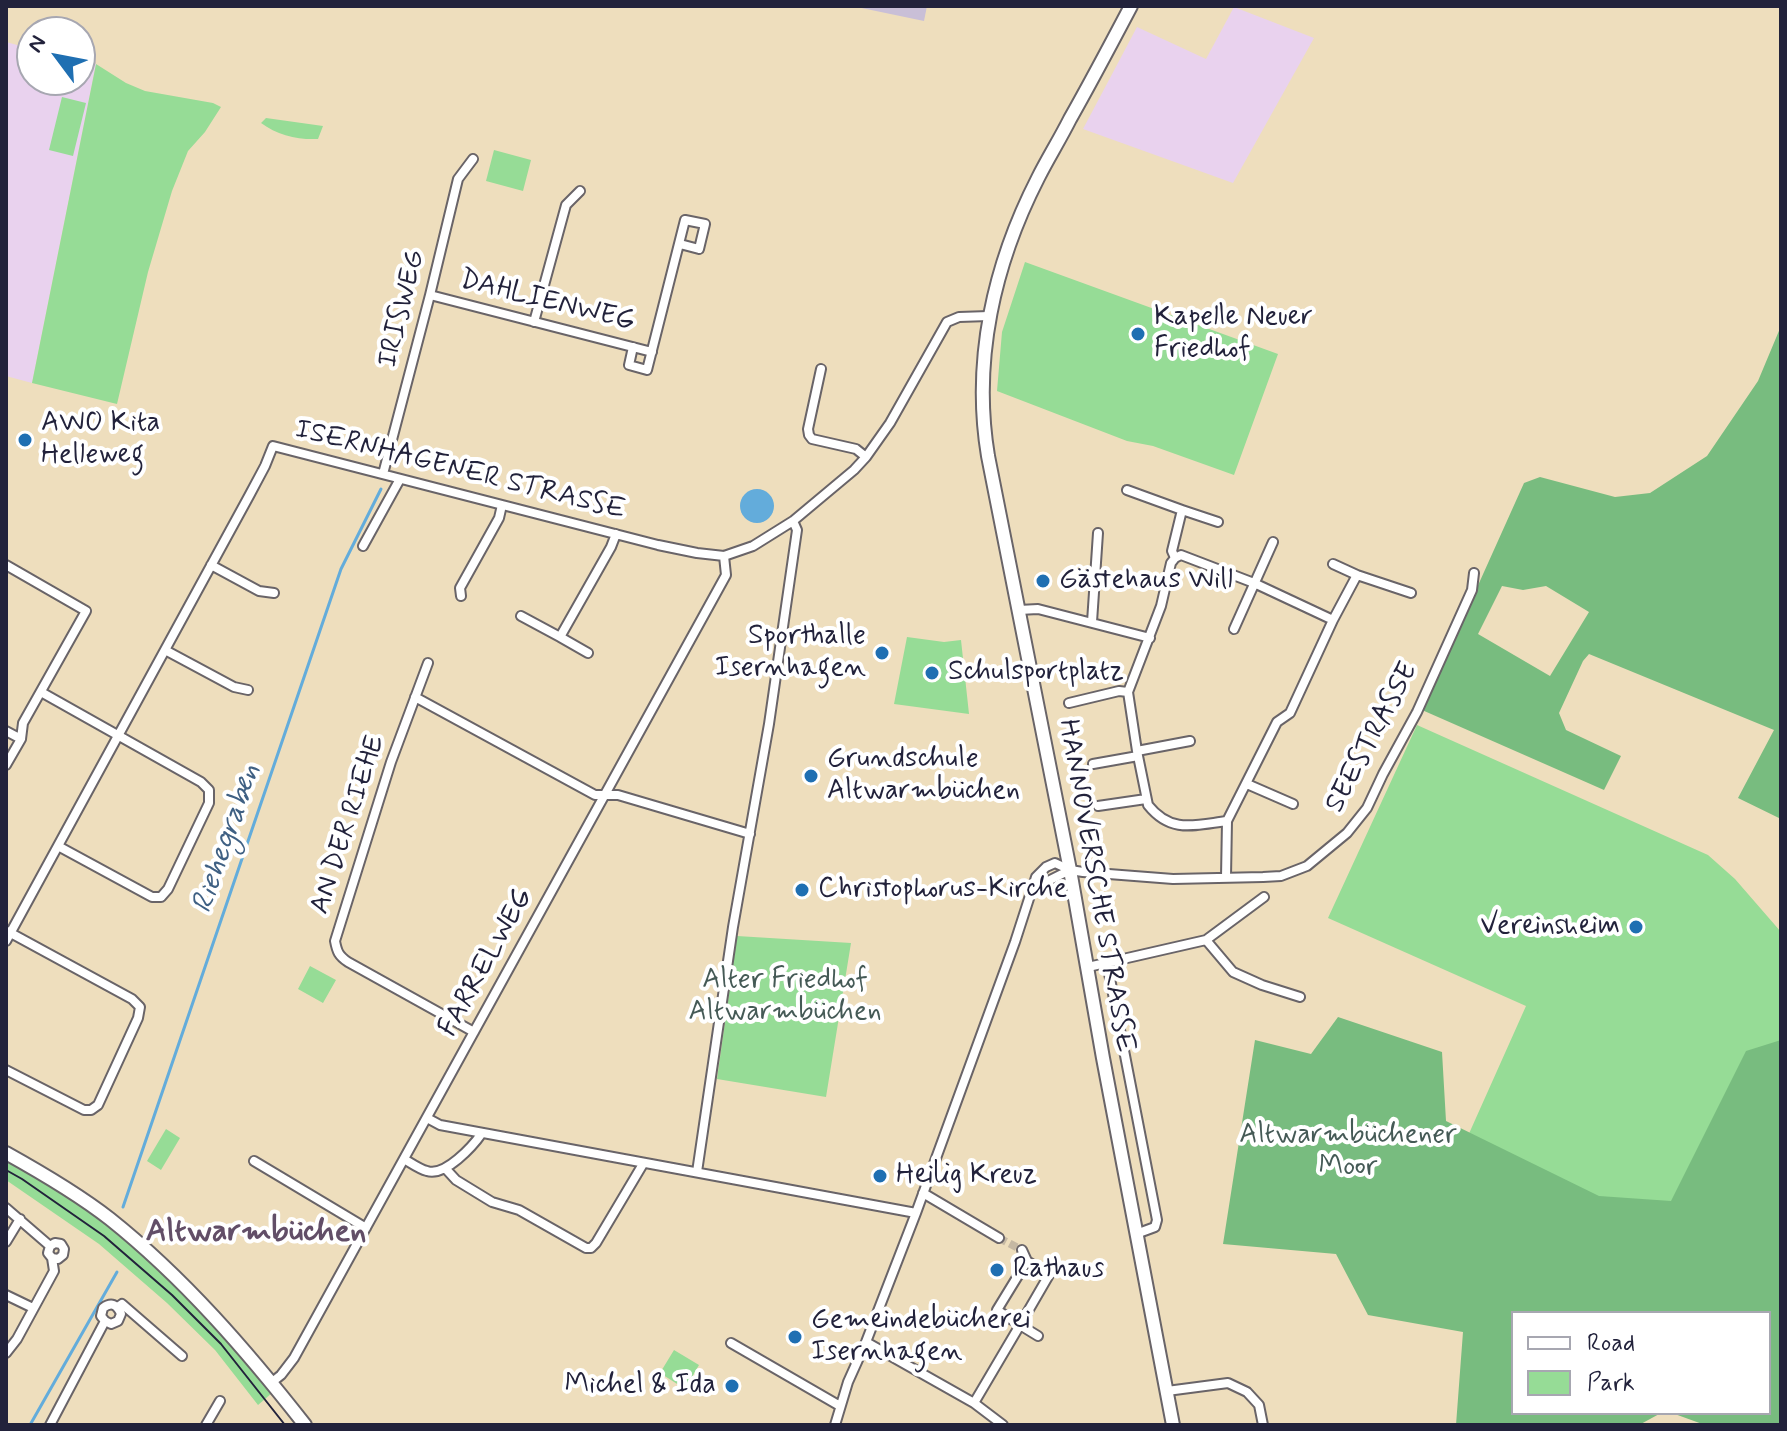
<!DOCTYPE html>
<meta charset="utf-8">
<style>
body{margin:0}
#map{position:relative;width:1787px;height:1431px;overflow:hidden;background:#eedebd;font-family:Mynerve,sans-serif}
canvas{display:block}
.frame{position:absolute;inset:0;border:8px solid #22223b;pointer-events:none}
.legend{position:absolute;left:1511px;top:1311px;width:260px;height:104px;box-sizing:border-box;background:#fff;border:2px solid #a7a7b1;margin:0;padding:10px 14px;list-style:none;font-size:24px;color:#22223b}
.legend li{display:flex;align-items:center;gap:16px;height:40px}
.legend b{width:40px;border:2px solid #a7a7b1}
.north{position:absolute;left:16px;top:16px;width:80px;height:80px;box-sizing:border-box;background:#fff;border:2px solid #a7a7b1;border-radius:50%;rotate:302deg;font-size:22px;font-weight:700;line-height:32px;text-align:center;color:#22223b}
.north::after{content:'';display:block;margin:auto;width:28px;height:36px;background:#1f6fb2;clip-path:polygon(50% 0,100% 100%,50% 72%,0 100%)}
</style>
<div id="map">
<canvas width="1787" height="1431"></canvas>
<div class="frame"></div>
<ul class="legend">
<li><b style="height:10px;background:#fff"></b>Road</li>
<li><b style="height:22px;background:#96dc96"></b>Park</li>
</ul>
<div class="north">N</div>
</div>
<script>
const g = document.querySelector('canvas').getContext('2d');
g.lineJoin = 'round';
function paint(path, color) { g.fillStyle = color; g.fill(path, 'evenodd'); }
function stroke(path, color, width, dash) { g.strokeStyle = color; g.lineWidth = width; g.lineCap = dash ? 'butt' : 'round'; g.setLineDash(dash || []); g.stroke(path); }
function drawText(font, color, halo, rows, align = 'center') {
  g.font = font + ' Mynerve,sans-serif'; g.lineWidth = 8; g.setLineDash([]); g.textBaseline = 'middle'; g.strokeStyle = halo; g.fillStyle = color; for (const [text, x, y, turn = 0] of rows) {
    g.save(); g.translate(x, y); g.rotate((+turn || 0) * Math.PI / 180); g.textAlign = isNaN(turn) ? turn : align; if (halo) g.strokeText(text, 0, 0); g.fillText(text, 0, 0); g.restore();
  }
}
const built = new Path2D(`
 M 1234,7 L 1314,38 L 1233,183 L 1083,129 L 1137,27 L 1206,59 Z
 M 6,42 L 32,49 L 32,80 L 80,80 L 80,60 L 96,64 L 32,383 L 6,376 Z`);
const industrial = new Path2D(`
 M 852,6 L 927,6 L 924,21 Z`);
const green = new Path2D(`
 M 96,64 L 126,83 L 145,91 L 213,103 L 221,107 L 205,132 L 188,151 L 172,191 L 148,272 L 117,404 L 32,383 Z
 M 62,97 L 86,103 L 73,156 L 49,150 Z
 M 266,118 L 323,126 L 318,139 C 298,140 277,135 261,123 Z
 M 494,150 L 531,160 L 523,191 L 486,181 Z
 M 1025,262 L 1278,354 L 1234,475 L 1153,446 L 1127,441 L 997,391 L 1002,332 Z
 M 907,637 L 944,642 L 961,640 L 969,714 L 894,704 Z
 M 1417,725 L 1708,855 L 1735,879 L 1781,932 L 1781,1039 L 1660,1226 L 1463,1147 L 1526,1006 L 1328,918 Z
 M 737,936 L 851,943 L 826,1097 L 717,1079 Z
 M 310,966 L 336,980 L 323,1003 L 298,989 Z
 M 166,1129 L 180,1138 L 161,1170 L 147,1161 Z
 M 6,1161 C 33,1176 60,1190 85,1208 C 158,1259 216,1326 272,1393 L 258,1405 L 215,1350 L 167,1303 L 99,1244 L 6,1180 Z
 M 674,1350 L 699,1365 L 685,1389 L 660,1373 Z`);
const forest = new Path2D(`
 M 1781,326 L 1781,819 L 1738,798 L 1774,730 L 1589,654 L 1583,661 L 1559,713 L 1566,730 L 1621,756 L 1604,790 L 1422,710 L 1524,483 L 1540,477 L 1615,497 L 1650,493 L 1707,456 L 1758,381 ZM 1502,586 L 1523,590 L 1546,586 L 1589,612 L 1550,676 L 1478,634 Z
 M 1338,1017 L 1442,1052 L 1446,1121 L 1599,1196 L 1671,1201 L 1746,1051 L 1781,1040 L 1781,1425 L 1705,1425 L 1672,1413 L 1769,1413 L 1769,1313 L 1513,1313 L 1513,1413 L 1661,1413 L 1639,1425 L 1456,1425 L 1463,1332 L 1368,1315 L 1336,1254 L 1223,1244 L 1255,1040 L 1311,1054 Z`);
const water = new Path2D(`
 M740 506a17 17 0 1 1 34 0a17 17 0 1 1-34 0Z`);
const stream = new Path2D(`
 M 123,1207 L 341,569 L 381,489
 M 30,1425 L 117,1272`);
const minorTunnel = new Path2D(`
 M 999,1238 L 1022,1250`);
const minor = new Path2D(`
 M 430,295 L 652,352
 M 534,322 L 566,205 L 580,191
 M 633,347 L 629,365 L 647,370 L 685,220 L 705,224 L 699,249 L 680,244
 M 821,369 L 808,429 L 809,435 L 812,439 L 856,449 L 866,457
 M 383,474 L 430,295 L 458,179 L 473,159
 M 1127,490 L 1182,510
 M 363,546 L 400,479
 M 1175,558 L 1172,551 L 1182,510 L 1218,522
 M 1333,564 L 1357,575 L 1333,620
 M 6,565 L 86,611 L 23,723 L 21,739 L 6,765
 M 211,565 L 259,591 L 274,593
 M 1357,575 L 1411,593
 M 461,596 L 460,588 L 499,518 L 502,505
 M 1019,610 L 1038,609 L 1150,638
 M 521,616 L 560,637 L 611,547 L 616,534
 M 1092,622 L 1098,533
 M 1234,629 L 1273,542
 M 560,637 L 588,653
 M 165,650 L 234,687 L 248,690
 M 428,663 L 391,762 L 335,941 C 337,952 339,956 348,962 L 474,1032
 M 41,692 L 201,782 L 209,790 L 209,803 L 168,889 L 161,897 L 152,897 L 58,846
 M 415,697 L 595,795 L 618,795 L 750,834
 M 1069,703 L 1119,691 L 1128,692
 M 6,731 L 21,739
 M 1137,751 L 1190,741
 M 1093,764 L 1138,756
 M 1247,784 L 1293,804
 M 1098,806 L 1146,799
 M 1226,877 L 1227,821 L 1277,722 L 1290,713 L 1333,620 L 1254,583 L 1181,555 L 1175,558 L 1171,563 L 1161,606 L 1128,692 L 1137,751 L 1148,805 C 1171,834 1195,825 1227,821
 M 1034,885 L 1042,884 L 1070,870
 M 1206,940 L 1233,972 L 1262,985 L 1300,997
 M 6,941 L 249,496 L 265,466 L 273,446 L 658,545 L 697,553 L 724,556 L 753,546 L 793,521 L 854,470 L 866,457 L 890,423 L 947,322 L 959,317 L 989,316
 M 1107,963 L 1157,1220 L 1155,1227 L 1136,1234
 M 1088,967 L 1206,940 L 1264,897
 M 6,1070 L 84,1110 L 91,1110 L 98,1105 L 138,1018 L 140,1007 L 132,999 L 7,931
 M 427,1118 L 440,1125 L 916,1213
 M 404,1159 C 411,1163 419,1169 427,1171 C 445,1177 473,1146 482,1133
 M 254,1161 L 366,1228
 M 445,1168 L 456,1180 L 492,1202 L 519,1210 L 586,1248 L 591,1248 L 596,1243 L 643,1164
 M 697,1172 L 733,927 L 769,724 L 797,530 L 793,521
 M 923,1193 L 999,1238
 M 6,1208 L 50,1246
 M 6,1242 L 20,1219
 M 1022,1250 L 1027,1261
 M 1027,1261 L 1049,1275 L 1020,1325 L 997,1310 Z
 M 6,1295 L 33,1308
 M 118,1307 L 122,1304 L 182,1356
 M 866,1342 L 974,1403 L 1003,1425
 M 731,1343 L 840,1406
 M 6,1353 L 17,1339 L 54,1271 L 52,1258 L 48,1253 L 50,1246 L 55,1243 L 61,1244 L 64,1249 L 63,1255 L 58,1259 L 52,1258
 M 271,1383 L 281,1375 L 294,1358 L 726,575 L 724,556
 M 1167,1391 L 1228,1383 L 1247,1392 L 1259,1405 L 1263,1425
 M 974,1403 L 1020,1325 L 1038,1336
 M 50,1425 L 105,1321 L 101,1316 L 103,1308 C 111,1302 117,1304 121,1314 L 118,1321 L 111,1324 L 105,1321
 M 206,1425 L 220,1401
 M 835,1425 L 848,1382 L 866,1342 L 916,1213 L 1015,942 L 1036,877 L 1046,867 L 1055,863 L 1070,870 L 1083,872 L 1173,879 L 1263,877 L 1281,876 L 1307,866 L 1347,833 L 1367,808 L 1383,774 L 1417,712 L 1472,590 L 1474,573`);
const secondary = new Path2D(`
 M 1131,6 C 1111,44 1091,82 1070,119 C 1060,139 1048,158 1038,178 C 994,264 972,360 988,456 L 1070,870 L 1103,1058 L 1173,1425
 M 6,1153 C 42,1173 78,1194 110,1219 C 184,1278 247,1351 305,1425`);
const tram = new Path2D(`
 M 6,1170 L 22,1179 L 104,1236 L 172,1295 L 221,1344 L 285,1425`);
const markers = [
 [1138,334,8,"#1f6fb2"],
 [25,440,8,"#1f6fb2"],
 [1043,581,8,"#1f6fb2"],
 [882,653,8,"#1f6fb2"],
 [932,673,8,"#1f6fb2"],
 [811,776,8,"#1f6fb2"],
 [802,890,8,"#1f6fb2"],
 [1636,927,8,"#1f6fb2"],
 [880,1176,8,"#1f6fb2"],
 [997,1270,8,"#1f6fb2"],
 [795,1337,8,"#1f6fb2"],
 [732,1386,8,"#1f6fb2"]
];
const streetNames = [
 ["DAHLIENWEG",547,302,14],
 ["IRISWEG",403,309,-76],
 ["ISERNHAGENER STRASSE",460,471,14],
 ["SEESTRASSE",1373,738,-62],
 ["AN DER RIEHE",349,825,-72],
 ["HANNOVERSCHE STRASSE",1095,886,80],
 ["FARRELWEG",487,963,-61]
];
const poiNames = [
 ["Kapelle Neuer",1154,318],
 ["Friedhof",1154,350],
 ["AWO Kita",41,424],
 ["Helleweg",41,456],
 ["Gästehaus Will",1059,581],
 ["Sporthalle",866,637,"right"],
 ["Isernhagen",866,669,"right"],
 ["Schulsportplatz",948,673],
 ["Grundschule",827,760],
 ["Altwarmbüchen",827,792],
 ["Christophorus-Kirche",818,890],
 ["Vereinsheim",1620,927,"right"],
 ["Heilig Kreuz",896,1176],
 ["Rathaus",1013,1270],
 ["Gemeindebücherei",811,1321],
 ["Isernhagen",811,1353],
 ["Michel & Ida",716,1386,"right"]
];
const parkNames = [
 ["Alter Friedhof",785,981],
 ["Altwarmbüchen",785,1013],
 ["Altwarmbüchener",1348,1136],
 ["Moor",1348,1168]
];
const waterNames = [
 ["Riehegraben",228,839,-71]
];
const quarterNames = [
 ["Altwarmbüchen",256,1233]
];
paint(built, '#e9d2ee');
paint(industrial, '#c9bfd7');
paint(green, '#96dc96');
paint(forest, '#78bc7f');
paint(water, '#63acdb');
stroke(stream, '#63acdb', 3);
stroke(minorTunnel, '#c5b8a3', 8, [8, 4]);
stroke(minor, '#696468', 12);
stroke(secondary, '#696468', 16);
stroke(minor, '#fff', 8);
stroke(secondary, '#fff', 12);
stroke(tram, '#22223b', 2);
for (const [x, y, r, color] of markers) { const dot = new Path2D(); dot.arc(x, y, r, 0, 2 * Math.PI); g.fillStyle = color; g.fill(dot); stroke(dot, '#fff', 3); }
drawText('28px', '#22223b', '#fff', streetNames);
drawText('28px', '#22223b', '#fff', poiNames, 'left');
drawText('28px', '#455a56', '#fff', parkNames);
drawText('italic 30px', '#3f6083', '#fff', waterNames);
drawText('bold 32px', '#624e67', '#fff', quarterNames);
</script>
